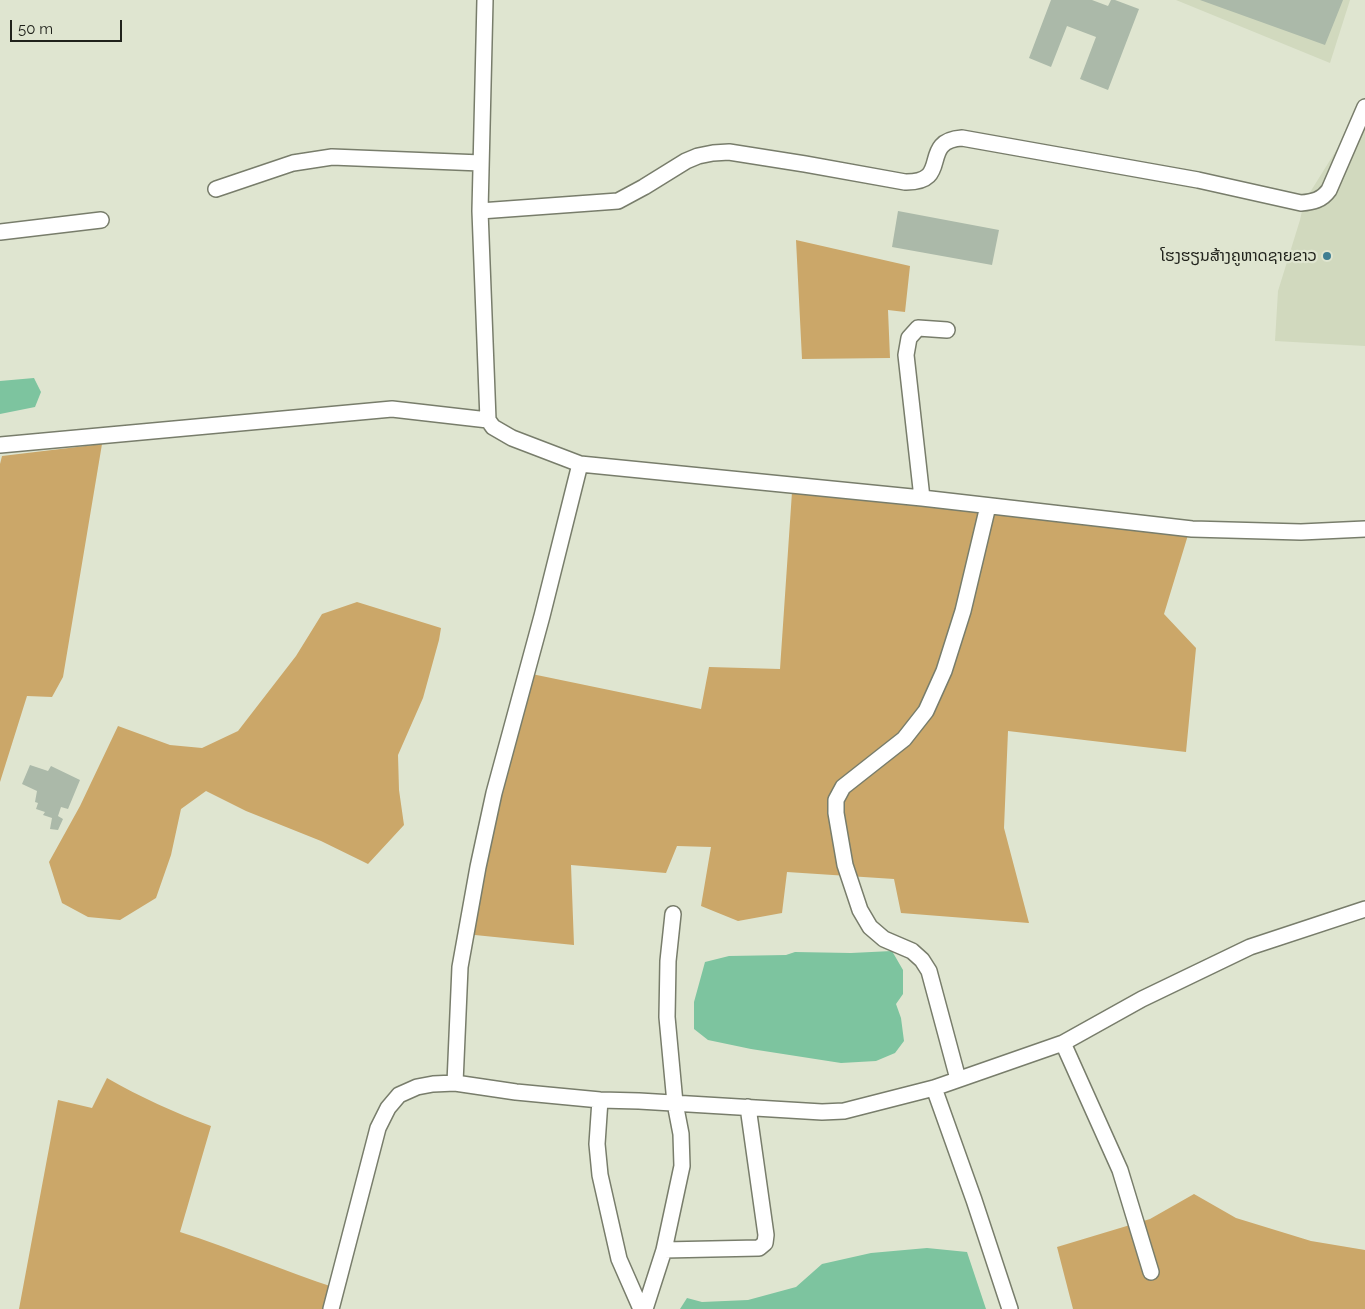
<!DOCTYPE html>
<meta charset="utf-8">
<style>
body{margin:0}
#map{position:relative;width:1365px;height:1309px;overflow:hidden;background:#dfe5d0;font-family:Raleway,sans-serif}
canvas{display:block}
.scale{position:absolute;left:10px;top:20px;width:112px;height:22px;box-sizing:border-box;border:2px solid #20221b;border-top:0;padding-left:6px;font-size:15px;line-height:18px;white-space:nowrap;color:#20221b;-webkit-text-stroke:4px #dfe5d0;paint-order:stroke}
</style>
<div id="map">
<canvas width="1365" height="1309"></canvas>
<div class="scale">50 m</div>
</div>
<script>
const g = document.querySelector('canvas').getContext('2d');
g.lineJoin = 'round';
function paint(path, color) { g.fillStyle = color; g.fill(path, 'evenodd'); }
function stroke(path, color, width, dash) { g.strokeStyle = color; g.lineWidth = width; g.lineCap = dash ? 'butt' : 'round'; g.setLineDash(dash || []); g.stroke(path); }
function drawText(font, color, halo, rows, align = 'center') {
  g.font = font + ' Raleway,"Noto Sans Lao",sans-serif'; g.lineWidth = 4.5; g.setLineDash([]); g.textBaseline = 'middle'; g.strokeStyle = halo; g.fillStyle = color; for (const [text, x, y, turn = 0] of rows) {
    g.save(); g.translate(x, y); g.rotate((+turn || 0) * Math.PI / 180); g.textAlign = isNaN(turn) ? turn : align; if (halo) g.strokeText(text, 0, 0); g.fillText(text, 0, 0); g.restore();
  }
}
const built = new Path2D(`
 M 1176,0 L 1350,0 L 1330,63 Z
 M 1365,104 L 1365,346 L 1275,341 L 1278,291 L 1300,220 L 1304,202 Z`);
const forest = new Path2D(`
 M 796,240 L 910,266 L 905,312 L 888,310 L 890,358 L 802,359 Z
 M 102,444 L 63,677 L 52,697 L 27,696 L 0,782 L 0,464 L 2,456 Z
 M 792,492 L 1188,535 L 1164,614 L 1196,648 L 1186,752 L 1008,731 L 1004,828 L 1029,923 L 901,913 L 894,879 L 787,872 L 782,913 L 738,921 L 701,906 L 711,847 L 677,846 L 666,873 L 571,865 L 574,945 L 465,934 L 527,673 L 701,709 L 709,667 L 780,669 Z
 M 357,602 L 441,628 L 439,640 L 423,698 L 398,755 L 399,790 L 404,825 L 368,864 L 321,841 L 246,811 L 206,791 L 181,809 L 171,855 L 156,898 L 120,920 L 88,917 L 62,903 L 49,862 L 80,806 L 118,726 L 170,745 L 202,748 L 238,731 L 296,656 L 322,614 Z
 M 107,1078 C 140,1097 175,1113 211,1126 L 180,1232 C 233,1249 284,1271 336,1288 L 331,1309 L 19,1309 L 58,1100 L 92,1108 Z
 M 1194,1194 L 1236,1218 L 1311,1241 L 1365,1250 L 1365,1309 L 1073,1309 L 1057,1247 L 1150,1219 Z`);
const water = new Path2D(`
 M 34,378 L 41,392 L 35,407 L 0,414 L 0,381 Z
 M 892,951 L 903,970 L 903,994 L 896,1004 L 901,1018 L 904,1041 L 895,1053 L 876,1061 L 841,1063 L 751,1049 L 708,1040 L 694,1029 L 694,1002 L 705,962 L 729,956 L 786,955 L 795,952 L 851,953 Z
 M 927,1248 L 967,1252 L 986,1309 L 680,1309 L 687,1298 L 702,1302 L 748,1300 L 796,1287 L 822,1264 L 871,1253 Z`);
const building = new Path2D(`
 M 1051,0 L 1092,0 L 1108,6 L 1111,0 L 1115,0 L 1139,9 L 1108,90 L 1080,79 L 1096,37 L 1067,26 L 1051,67 L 1029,58 Z
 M 1200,0 L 1343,0 L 1325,45 Z
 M 898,211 L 999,230 L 992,265 L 892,247 Z
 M 30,765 L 48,771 L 51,766 L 80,780 L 68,809 L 61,807 L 58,816 L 63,819 L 58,830 L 50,829 L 52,818 L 43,815 L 45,812 L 36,809 L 38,803 L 35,802 L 37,791 L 22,784 Z`);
const minor = new Path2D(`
 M 485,0 L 480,211 L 488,420
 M 216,189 L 293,163 L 332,157 L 481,163
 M 480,211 L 618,201 L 644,187 L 686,161 L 698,156 L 713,153 L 729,152 L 805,164 L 905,182 C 953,183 918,141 962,138 L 1198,180 L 1301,203 C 1313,202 1322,200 1329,190 L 1365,107
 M 0,232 L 101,220
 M 0,445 L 392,409 L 488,420 L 493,427 L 512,438 L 580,464 L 922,498 L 1192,529 L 1301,532 L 1365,529
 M 922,498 L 906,355 L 909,338 L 918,328 L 947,330
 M 1063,1043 L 1120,1170 L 1151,1272
 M 958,1079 L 929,971 L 922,960 L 912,951 L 884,939 L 870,927 L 860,910 L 845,865 L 836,813 L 836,800 L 843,787 L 904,739 L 926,711 L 944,671 L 963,611 L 988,506
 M 455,1083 L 460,967 L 478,867 L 494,793 L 542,616 L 580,464
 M 934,1088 L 974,1200 L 1010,1309
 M 600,1100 L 597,1144 L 600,1175 L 619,1259 L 641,1309
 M 664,1250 L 759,1248 L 765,1243 L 766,1235 L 748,1107
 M 331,1309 L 378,1128 L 388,1108 L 399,1095 L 417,1087 L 433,1084 L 455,1083 L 516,1092 L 600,1100 L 639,1101 L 822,1112 L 844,1111 L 934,1088 L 1063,1043 L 1142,999 L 1250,947 L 1365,909
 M 645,1309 L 664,1250 L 682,1166 L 681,1134 L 675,1103 L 667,1017 L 668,961 L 673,914`);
const markers = [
 [1327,256,5,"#3e7e92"]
];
const poiNames = [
 ["ໂຮງຮຽນສ້າງຄູຫາດຊາຍຂາວ",1317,256]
];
paint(built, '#d1d9be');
paint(forest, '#cba769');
paint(water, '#7dc49f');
paint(building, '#abb9a9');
stroke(minor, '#787d6b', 18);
stroke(minor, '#fff', 15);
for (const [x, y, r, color] of markers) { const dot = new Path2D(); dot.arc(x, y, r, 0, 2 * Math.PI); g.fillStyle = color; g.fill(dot); stroke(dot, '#dfe5d0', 2); }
drawText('16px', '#20221b', '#dfe5d0', poiNames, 'right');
</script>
